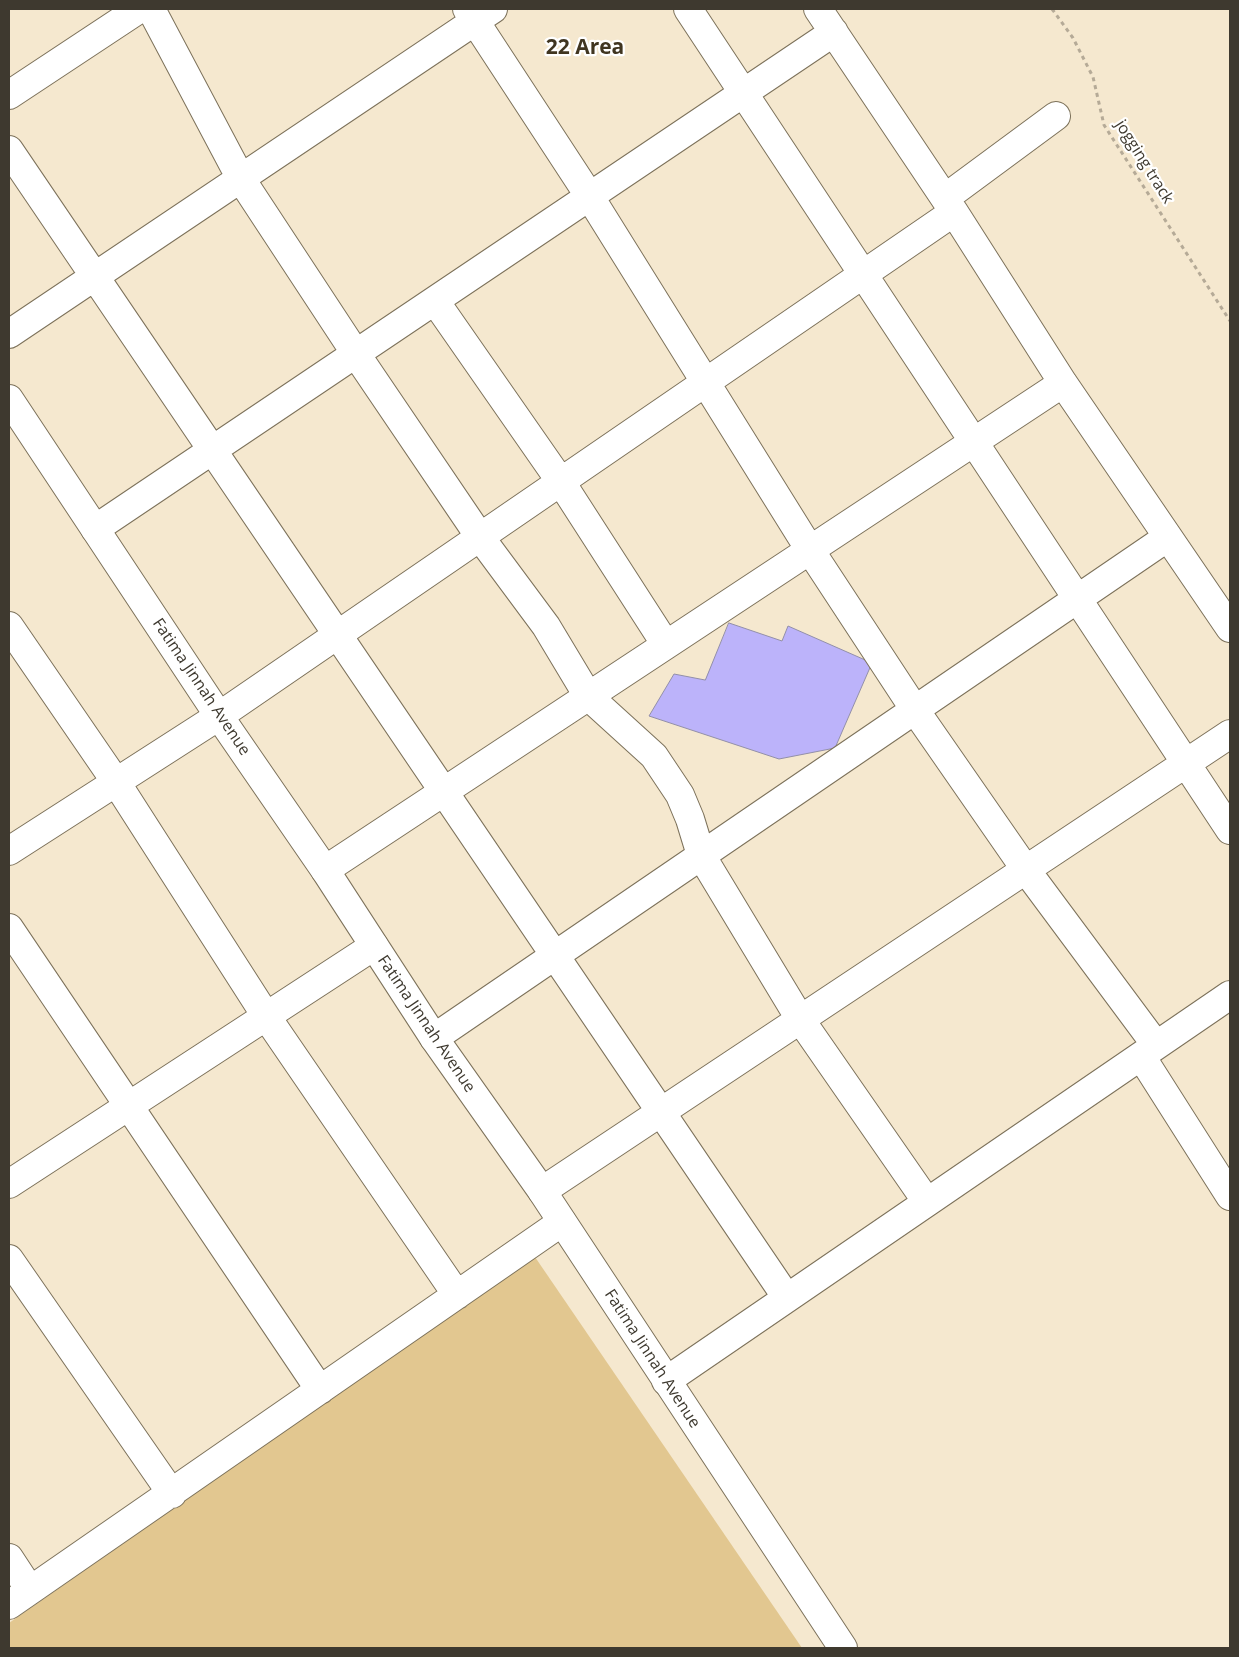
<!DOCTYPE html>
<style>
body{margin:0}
#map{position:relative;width:1239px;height:1657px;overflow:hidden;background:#f5e8cf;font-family:"Open Sans",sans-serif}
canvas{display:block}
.frame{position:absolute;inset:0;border:10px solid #3e392f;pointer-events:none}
</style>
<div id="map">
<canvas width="1239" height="1657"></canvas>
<div class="frame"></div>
</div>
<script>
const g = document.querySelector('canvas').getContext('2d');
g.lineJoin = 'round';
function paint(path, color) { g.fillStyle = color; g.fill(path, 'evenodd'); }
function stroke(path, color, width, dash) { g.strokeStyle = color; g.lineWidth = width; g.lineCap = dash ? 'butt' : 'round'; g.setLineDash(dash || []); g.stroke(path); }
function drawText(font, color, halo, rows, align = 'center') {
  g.font = font + ' "Open Sans",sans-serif'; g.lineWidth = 4.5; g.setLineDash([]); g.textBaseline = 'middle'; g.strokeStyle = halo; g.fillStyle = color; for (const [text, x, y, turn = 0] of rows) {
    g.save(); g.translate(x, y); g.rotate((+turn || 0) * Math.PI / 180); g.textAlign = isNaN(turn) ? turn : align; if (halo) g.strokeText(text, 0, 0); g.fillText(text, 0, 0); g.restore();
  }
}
const green = new Path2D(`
 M 535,1257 L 802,1648 L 9,1648 L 9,1623 Z`);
const building = new Path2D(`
 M 729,623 L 782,641 L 788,626 L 872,663 L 835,748 L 779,759 L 649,716 L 674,674 L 705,680 Z`);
const path = new Path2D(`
 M 1052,9 L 1073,38 L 1093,77 L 1104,125 L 1230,321`);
const minor = new Path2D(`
 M 151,9 L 241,179 L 356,354 L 480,537 L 546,626 L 588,696 L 654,756 L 680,795 L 690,819 L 701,855 L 800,1019 L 927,1202
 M 467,9 L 590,197 L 810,550 L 915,710 L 1026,870 L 1156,1045
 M 688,9 L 1230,830
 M 818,9 L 954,212 L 1063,383 L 1230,628
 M 9,95 L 139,9
 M 9,150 L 787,1298
 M 945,198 L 1056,116
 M 435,301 L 561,482 L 666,645
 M 9,334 L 493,9
 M 95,529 L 834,32
 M 9,626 L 116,782 L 266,1016 L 457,1295
 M 9,851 L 219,716 L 954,212
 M 325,870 L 1063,383
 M 9,928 L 320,1390
 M 434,1038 L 1168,537
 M 1141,1056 L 1230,1196
 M 9,1184 L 374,946
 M 542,1191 L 1230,734
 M 9,1259 L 172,1494
 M 666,1381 L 1230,995
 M 9,1558 L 30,1590
 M 9,1605 L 562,1222`);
const major = new Path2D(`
 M 9,399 L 219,716 L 325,870 L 434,1038 L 542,1191 L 843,1648`);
const streetNames = [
 ["jogging track",1144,162,58],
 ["Fatima Jinnah Avenue",201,687,56],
 ["Fatima Jinnah Avenue",426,1024,56],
 ["Fatima Jinnah Avenue",652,1359,57]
];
const districtNames = [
 ["22 Area",585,48]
];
paint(green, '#e2c790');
paint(building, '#bcb3fa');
stroke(building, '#928fa8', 1);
stroke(minor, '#7c715a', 30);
stroke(major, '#7c715a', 30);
stroke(path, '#b5aa97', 3, [4, 4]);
stroke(minor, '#fff', 28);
stroke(major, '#fff', 28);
drawText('16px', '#3e392f', '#fff', streetNames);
drawText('bold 21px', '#403520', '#fff', districtNames);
</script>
